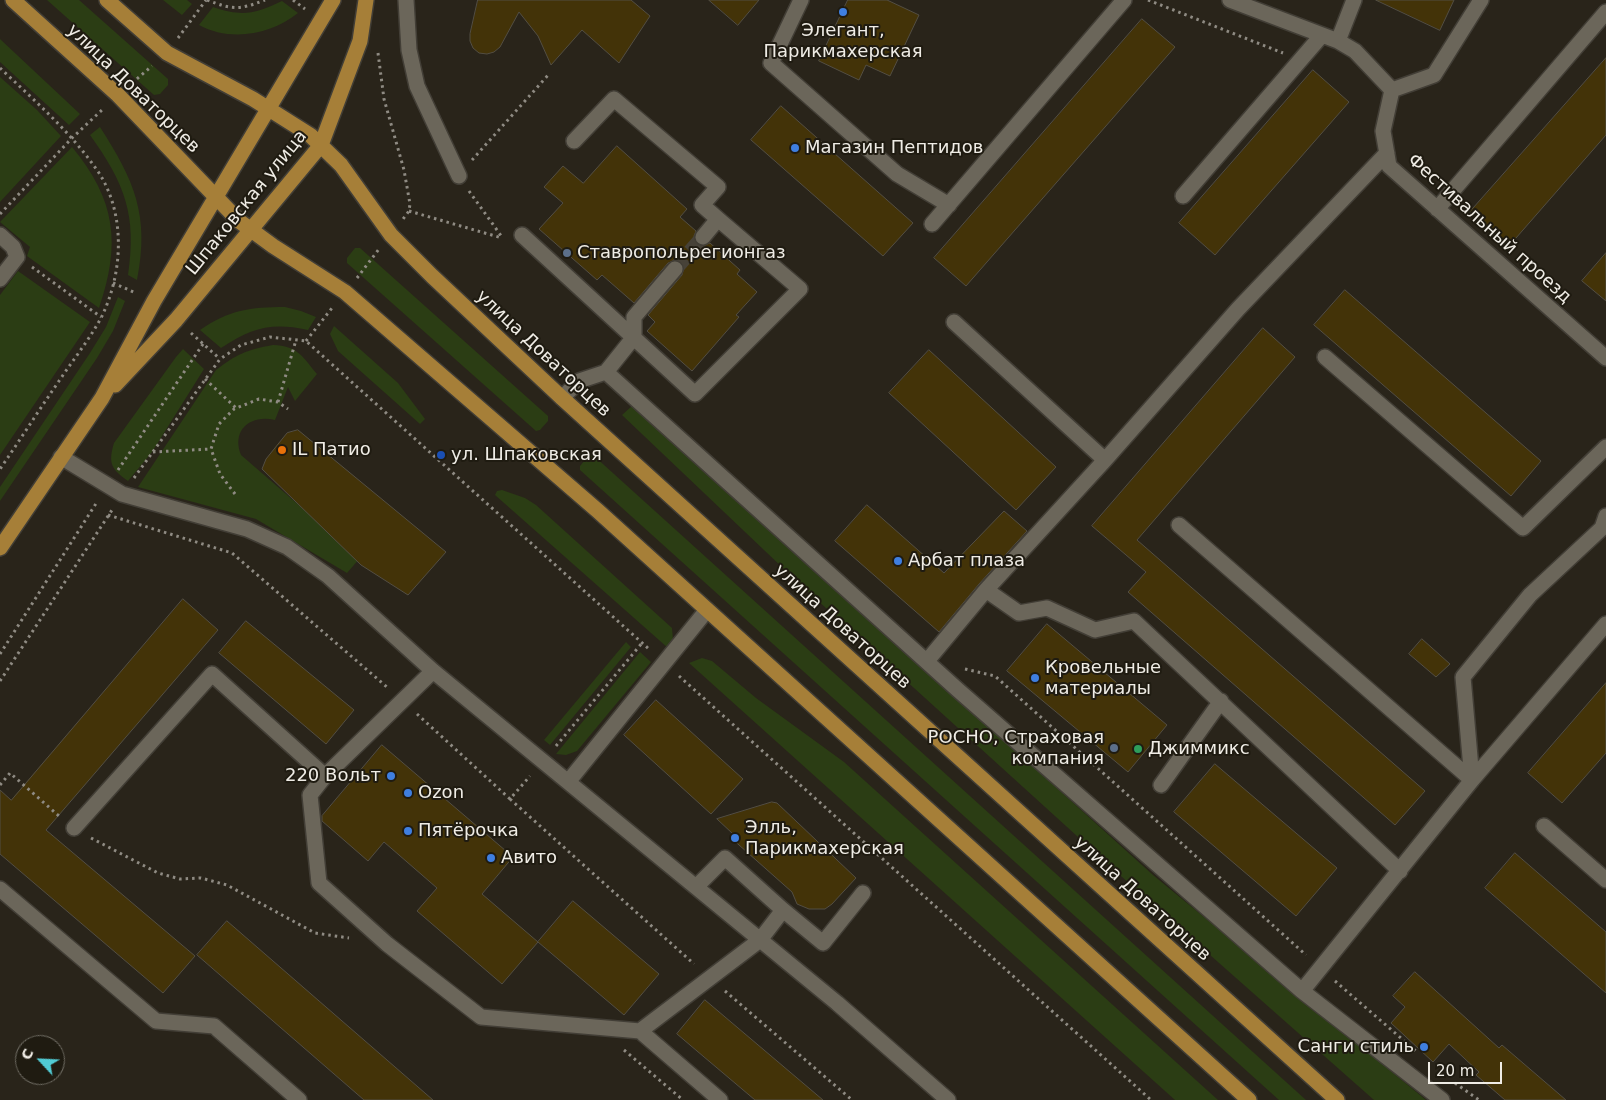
<!DOCTYPE html>
<meta charset="utf-8">
<style>
body{margin:0}
#map{position:relative;width:1606px;height:1100px;overflow:hidden;background:#29241a;font-family:"DejaVu Sans",sans-serif}
canvas{display:block}
.north{position:absolute;left:15px;top:1035px;width:50px;height:50px;box-sizing:border-box;background:#1f1b11;border:1px solid #726f66;border-radius:50%;rotate:295deg;font-size:14px;font-weight:700;line-height:20px;text-align:center;color:#efece5}
.north::after{content:'';display:block;margin:auto;width:18px;height:22px;background:#51ccd5;clip-path:polygon(50% 0,100% 100%,50% 72%,0 100%)}
.scale{position:absolute;left:1428px;top:1062px;width:74px;height:22px;box-sizing:border-box;border:2px solid #efece5;border-top:0;padding-left:6px;font-size:15px;line-height:18px;white-space:nowrap;color:#efece5;-webkit-text-stroke:4px #1f1b11;paint-order:stroke}
</style>
<div id="map">
<canvas width="1606" height="1100"></canvas>
<div class="north">С</div>
<div class="scale">20 m</div>
</div>
<script>
const g = document.querySelector('canvas').getContext('2d');
g.lineJoin = 'round';
function paint(path, color) { g.fillStyle = color; g.fill(path, 'evenodd'); }
function stroke(path, color, width, dash) { g.strokeStyle = color; g.lineWidth = width; g.lineCap = dash ? 'butt' : 'round'; g.setLineDash(dash || []); g.stroke(path); }
function drawText(font, color, halo, rows, align = 'center') {
  g.font = font + ' "DejaVu Sans",sans-serif'; g.lineWidth = 4; g.setLineDash([]); g.textBaseline = 'middle'; g.strokeStyle = halo; g.fillStyle = color; for (const [text, x, y, turn = 0] of rows) {
    g.save(); g.translate(x, y); g.rotate((+turn || 0) * Math.PI / 180); g.textAlign = isNaN(turn) ? turn : align; if (halo) g.strokeText(text, 0, 0); g.fillText(text, 0, 0); g.restore();
  }
}
const green = new Path2D(`
 M 47,0 L 79,0 L 168,79 L 168,85 L 160,94 L 154,95 Z
 M 163,0 L 187,0 L 192,4 L 182,15 Z
 M 282,1 L 298,13 C 271,35 230,42 199,25 L 213,7 C 243,17 254,14 282,1 Z
 M 0,39 L 80,114 L 69,125 L 0,62 Z
 M 0,77 L 37,110 L 61,136 L 0,202 Z
 M 100,127 C 134,180 150,215 137,280 L 128,275 C 137,215 125,184 90,135 Z
 M 72,147 C 116,200 121,244 99,308 L 27,256 L 30,247 L 0,222 Z
 M 355,248 L 360,248 L 548,416 L 548,421 L 540,430 L 536,431 L 347,263 L 347,258 Z
 M 18,271 L 90,322 L 0,455 L 0,295 Z
 M 118,297 L 125,301 L 113,331 L 97,358 L 0,501 L 0,487 L 90,353 L 106,327 Z
 M 285,307 L 301,311 L 316,317 L 308,330 C 271,322 252,328 221,348 L 200,330 C 229,310 250,307 285,307 Z
 M 334,326 L 398,383 L 425,419 L 420,424 L 338,351 L 330,334 Z
 M 273,345 C 298,346 302,356 317,374 L 295,401 L 288,387 L 275,420 C 251,414 231,430 241,455 L 360,558 L 347,573 L 256,519 L 138,487 L 216,370 C 237,354 246,350 273,345 Z
 M 183,349 L 204,369 L 152,452 L 128,481 C 111,469 108,463 114,443 L 176,357 Z
 M 633,405 L 1153,875 L 1426,1100 L 1374,1100 L 1132,886 L 805,589 L 622,415 Z
 M 589,455 L 593,455 L 1306,1100 L 1279,1100 L 580,470 L 580,466 Z
 M 502,490 L 525,498 L 536,505 L 672,628 L 673,640 L 668,648 L 495,495 L 497,491 Z
 M 626,642 L 631,647 L 550,745 L 544,740 Z
 M 640,652 L 651,662 L 577,751 L 566,755 L 556,754 Z
 M 702,658 L 712,661 L 756,698 L 844,762 L 1218,1100 L 1175,1100 L 689,663 Z`);
const building = new Path2D(`
 M 478,0 L 631,0 L 650,16 L 619,63 L 582,30 L 551,65 L 538,36 L 519,12 L 500,47 L 494,52 L 487,54 L 479,53 L 473,48 L 470,41 L 470,34 Z
 M 709,0 L 759,0 L 738,25 Z
 M 848,0 L 887,0 L 919,15 L 890,76 L 866,65 L 859,80 L 819,61 Z
 M 1376,0 L 1454,0 L 1440,30 Z
 M 1142,19 L 1175,47 L 966,286 L 934,258 Z
 M 1606,58 L 1606,135 L 1509,246 L 1470,212 Z
 M 1313,70 L 1349,102 L 1215,255 L 1179,223 Z
 M 781,106 L 913,223 L 883,256 L 751,140 Z
 M 617,146 L 687,209 L 680,217 L 696,231 L 694,236 L 697,244 L 702,246 L 710,243 L 740,270 L 737,274 L 757,292 L 736,315 L 739,317 L 692,371 L 647,331 L 655,322 L 648,315 L 682,275 L 684,266 L 681,262 L 676,260 L 668,263 L 634,303 L 602,275 L 597,280 L 539,229 L 563,203 L 544,187 L 563,166 L 583,183 Z
 M 1606,253 L 1606,301 L 1582,281 Z
 M 1345,290 L 1541,461 L 1511,496 L 1314,325 Z
 M 1263,328 L 1295,357 L 1137,540 L 1425,791 L 1395,825 L 1128,592 L 1146,572 L 1092,526 Z
 M 929,350 L 1056,467 L 1016,510 L 889,393 Z
 M 298,430 L 446,552 L 408,595 L 361,565 L 262,469 L 266,459 L 287,433 Z
 M 867,505 L 944,573 L 1004,511 L 1027,531 L 979,584 L 939,632 L 835,541 Z
 M 183,599 L 218,630 L 46,830 L 195,956 L 163,993 L 0,854 L 0,790 L 11,800 Z
 M 246,621 L 354,710 L 326,744 L 219,653 Z
 M 1047,624 L 1167,725 L 1128,772 L 1007,671 Z
 M 1422,639 L 1450,664 L 1436,677 L 1409,654 Z
 M 1606,683 L 1606,753 L 1562,803 L 1528,773 Z
 M 656,700 L 743,779 L 711,814 L 624,735 Z
 M 382,745 L 513,857 L 482,894 L 538,942 L 502,984 L 417,911 L 437,888 L 384,842 L 368,861 L 322,821 L 322,816 Z
 M 1215,764 L 1337,868 L 1296,916 L 1174,812 Z
 M 772,802 L 777,803 L 856,878 L 832,904 L 825,909 L 809,909 L 797,904 L 792,892 L 730,837 L 733,834 L 717,819 Z
 M 1515,853 L 1606,932 L 1606,993 L 1485,888 Z
 M 573,901 L 659,974 L 624,1015 L 538,942 Z
 M 227,921 L 433,1100 L 364,1100 L 197,955 Z
 M 1415,972 L 1499,1048 L 1502,1045 L 1566,1100 L 1505,1100 L 1476,1075 L 1479,1072 L 1449,1044 L 1433,1062 L 1391,1023 L 1405,1007 L 1393,996 Z
 M 705,1000 L 823,1100 L 755,1100 L 697,1051 L 677,1034 Z`);
const minorTunnel = new Path2D(`
 M 675,269 L 703,237`);
const path = new Path2D(`
 M 207,0 C 233,10 239,10 265,0
 M 293,0 L 305,9
 M 1148,0 L 1283,53
 M 178,38 L 206,0
 M 378,53 L 384,99 L 404,170 L 410,204 L 409,211 L 403,219
 M 0,68 C 35,101 72,133 99,173 C 126,215 123,274 101,318 C 89,340 73,360 59,381 C 39,410 20,440 0,469
 M 132,83 L 152,66
 M 472,160 L 550,73
 M 469,191 L 502,237
 M 409,211 L 502,238
 M 0,214 L 72,138 L 103,109
 M 32,267 L 101,317
 M 357,278 L 379,249
 M 113,283 L 136,293
 M 191,333 L 220,359
 M 306,341 L 332,308
 M 205,379 L 236,408
 M 278,402 L 296,340
 M 153,452 L 211,449
 M 118,470 L 203,344
 M 134,478 L 220,359 L 241,345 L 270,337 L 306,341 L 650,650
 M 235,494 L 220,474 L 211,449 L 219,424 L 234,409 L 259,399 L 278,402 L 288,409
 M 108,515 L 232,553 L 388,688
 M 0,654 L 97,502
 M 965,669 L 995,676 L 1306,955
 M 679,676 L 1151,1100
 M 0,681 L 112,510
 M 417,714 L 510,799 L 530,776
 M 556,746 L 642,643
 M 0,785 L 10,773 L 59,816
 M 510,799 L 694,964
 M 91,838 L 158,873 L 180,879 L 201,878 L 227,885 L 315,933 L 349,938
 M 1335,981 L 1417,1052
 M 725,991 L 852,1100
 M 624,1050 L 683,1100
 M 1455,1083 L 1479,1100`);
const minor = new Path2D(`
 M 406,0 L 409,50 L 417,86 L 459,176
 M 801,0 L 771,63 L 897,174 L 949,205
 M 1230,0 L 1338,41 L 1355,51 L 1392,90 L 1383,131 L 1389,166 L 1606,358
 M 1338,41 L 1354,0
 M 1392,90 L 1434,75 L 1481,0
 M 574,141 L 614,99 L 718,187 L 702,205 L 718,219
 M 1183,196 L 1322,35
 M 1437,209 L 1606,12
 M 932,224 L 1124,0
 M 0,235 L 13,247 L 17,257 L 0,279
 M 522,235 L 695,394 L 800,289 L 718,219 L 703,237
 M 954,322 L 1105,460
 M 1325,357 L 1523,528 L 1606,447
 M 606,372 L 634,337 L 634,317 L 675,269
 M 562,398 L 579,381 L 606,372 L 958,690 L 1302,991 L 1442,1100
 M 61,457 L 122,494 L 247,529 L 287,547 L 328,576 L 433,671 L 837,1003 L 948,1100
 M 1179,525 L 1472,780 L 1463,677 L 1530,595 L 1602,528 L 1606,516
 M 986,590 L 1019,613 L 1047,608 L 1095,630 L 1134,621 L 1400,871
 M 927,661 L 986,590 L 1105,460 L 1238,309 L 1387,153
 M 433,671 L 325,776 L 310,795 L 319,883 L 387,944 L 481,1017 L 640,1031 L 760,940 L 783,910 L 823,943 L 863,893
 M 568,782 L 707,610
 M 1161,785 L 1221,701
 M 1544,826 L 1606,880
 M 74,828 L 212,674 L 325,776
 M 696,887 L 725,858 L 783,910
 M 0,889 L 156,1021 L 214,1026 L 299,1100
 M 1302,991 L 1472,780 L 1606,624
 M 640,1031 L 720,1100`);
const major = new Path2D(`
 M 13,0 L 118,95 L 239,221 L 273,246 L 345,292 L 598,511 L 1249,1100
 M 107,0 L 167,53 L 253,99 L 310,135 L 341,165 L 391,235 L 432,276 L 562,398 L 1337,1100
 M 115,385 L 176,320 L 321,145 L 360,41 L 366,0
 M 0,548 L 102,398 L 154,301 L 333,0`);
const markers = [
 [843,12,5,"#3f7fe0"],
 [795,148,5,"#3f7fe0"],
 [567,253,5,"#5c6f8a"],
 [282,450,5,"#e8710a"],
 [441,455,5,"#1a4fb4"],
 [898,561,5,"#3f7fe0"],
 [1035,678,5,"#3f7fe0"],
 [1114,748,5,"#5c6f8a"],
 [1138,749,5,"#2e9e5b"],
 [391,776,5,"#3f7fe0"],
 [408,793,5,"#3f7fe0"],
 [408,831,5,"#3f7fe0"],
 [735,838,5,"#3f7fe0"],
 [491,858,5,"#3f7fe0"],
 [1424,1047,5,"#3f7fe0"]
];
const poiNames = [
 ["Элегант,",843,31,"center"],
 ["Парикмахерская",843,52,"center"],
 ["Магазин Пептидов",805,148],
 ["Ставропольрегионгаз",577,253],
 ["IL Патио",292,450],
 ["ул. Шпаковская",451,455],
 ["Арбат плаза",908,561],
 ["Кровельные",1045,668],
 ["материалы",1045,689],
 ["РОСНО, Страховая",1104,738,"right"],
 ["компания",1104,759,"right"],
 ["Джиммикс",1148,749],
 ["220 Вольт",381,776,"right"],
 ["Ozon",418,793],
 ["Элль,",745,828],
 ["Парикмахерская",745,849],
 ["Пятёрочка",418,831],
 ["Авито",501,858],
 ["Санги стиль",1414,1047,"right"]
];
const streetNames = [
 ["улица Доваторцев",133,89,44],
 ["Шпаковская улица",247,203,-51],
 ["Фестивальный проезд",1489,229,42],
 ["улица Доваторцев",543,354,43],
 ["улица Доваторцев",842,627,42],
 ["улица Доваторцев",1142,899,42]
];
paint(green, '#2b3d14');
paint(building, '#433308');
stroke(building, '#534e43', 1);
stroke(minorTunnel, '#474238', 15, [15, 8]);
stroke(minor, '#423e36', 18);
stroke(major, '#423e36', 18);
stroke(path, '#8f8b83', 3, [2.5, 4]);
stroke(minor, '#6b665a', 15);
stroke(major, '#a67f38', 15);
for (const [x, y, r, color] of markers) { const dot = new Path2D(); dot.arc(x, y, r, 0, 2 * Math.PI); g.fillStyle = color; g.fill(dot); stroke(dot, '#1f1b11', 2); }
drawText('18px', '#efece5', '#1f1b11', poiNames, 'left');
drawText('18px', '#efece5', '#1f1b11', streetNames);
</script>
